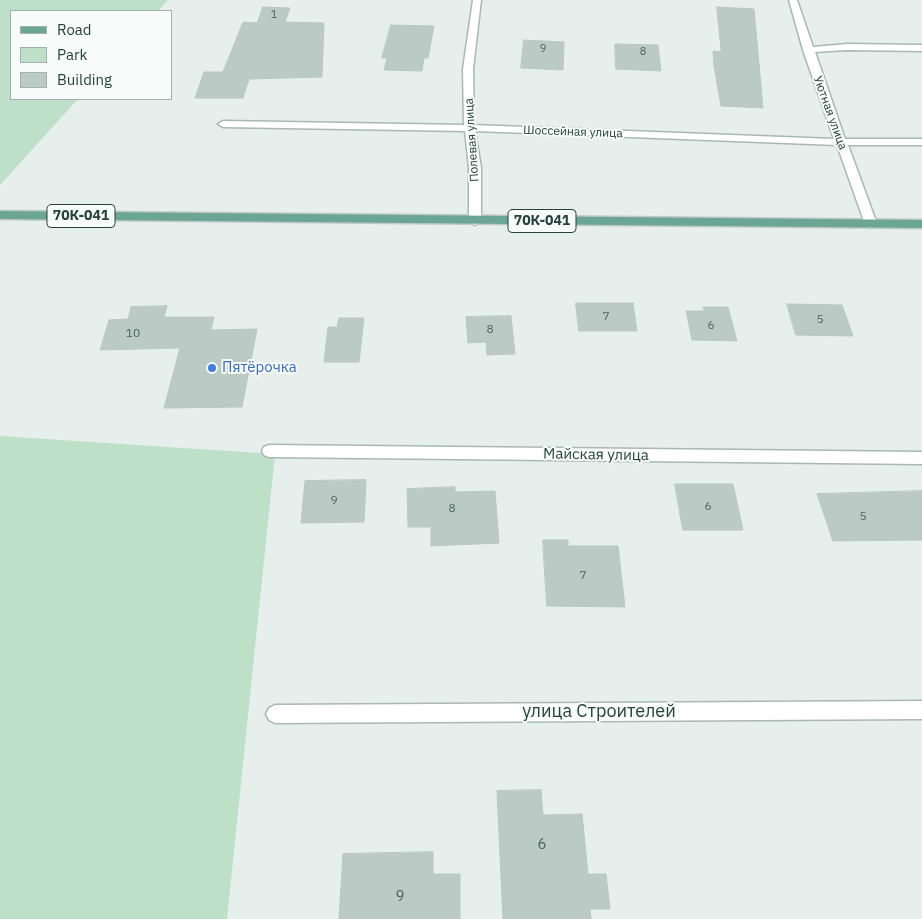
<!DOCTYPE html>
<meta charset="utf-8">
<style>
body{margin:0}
#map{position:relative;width:922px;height:919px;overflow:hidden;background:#e6efeb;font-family:"IBM Plex Sans",sans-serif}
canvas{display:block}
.legend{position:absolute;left:10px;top:10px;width:162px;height:90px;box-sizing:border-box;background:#f7fbf9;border:1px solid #a3b1ad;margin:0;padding:6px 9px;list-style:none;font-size:15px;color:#24423a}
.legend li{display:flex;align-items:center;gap:10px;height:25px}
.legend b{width:25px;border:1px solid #a3b1ad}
</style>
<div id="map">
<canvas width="922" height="919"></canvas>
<ul class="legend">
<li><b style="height:6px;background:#6aa596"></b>Road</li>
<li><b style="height:14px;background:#bfe0c8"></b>Park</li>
<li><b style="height:14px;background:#bbcac4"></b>Building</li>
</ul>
</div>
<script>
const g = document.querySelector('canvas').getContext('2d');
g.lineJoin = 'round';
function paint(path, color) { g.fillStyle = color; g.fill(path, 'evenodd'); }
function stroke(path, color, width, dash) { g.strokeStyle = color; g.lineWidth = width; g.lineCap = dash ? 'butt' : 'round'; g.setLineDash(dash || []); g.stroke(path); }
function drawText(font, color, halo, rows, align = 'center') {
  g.font = font + ' "IBM Plex Sans",sans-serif'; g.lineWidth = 4; g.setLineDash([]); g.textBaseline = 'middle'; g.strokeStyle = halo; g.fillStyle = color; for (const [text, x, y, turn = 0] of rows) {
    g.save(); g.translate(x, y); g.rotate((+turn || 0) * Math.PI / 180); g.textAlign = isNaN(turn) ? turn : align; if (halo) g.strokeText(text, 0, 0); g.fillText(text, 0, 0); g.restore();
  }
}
const green = new Path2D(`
 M 0,0 L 168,0 L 158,11 L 11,11 L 11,99 L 78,99 L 0,185 Z
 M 0,436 L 275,454 L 227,919 L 0,919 Z`);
const building = new Path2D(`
 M 263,7 L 290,8 L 285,22 L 324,23 L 322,77 L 249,79 L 243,98 L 195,98 L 204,72 L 223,72 L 243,22 L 257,23 Z
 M 717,7 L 754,9 L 763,108 L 721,106 L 714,66 L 713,51 L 721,52 Z
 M 391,25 L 434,26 L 428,58 L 424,58 L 422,71 L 384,70 L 387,58 L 382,58 Z
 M 524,40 L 564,42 L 563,70 L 521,68 Z
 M 615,44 L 658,45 L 661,71 L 616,69 Z
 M 576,303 L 633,303 L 637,331 L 579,331 Z
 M 787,304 L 842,305 L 853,336 L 796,335 Z
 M 167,306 L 164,317 L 214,317 L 211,330 L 257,329 L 242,407 L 164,408 L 180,348 L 100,350 L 109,320 L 128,319 L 131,307 Z
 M 703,307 L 728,307 L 737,341 L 692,340 L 686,311 L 705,311 Z
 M 511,316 L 515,354 L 487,355 L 486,342 L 468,343 L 466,317 Z
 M 339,318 L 364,318 L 359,362 L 324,362 L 328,327 L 337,327 Z
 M 366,480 L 364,522 L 301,523 L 305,481 Z
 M 675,484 L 733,484 L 743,530 L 683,530 Z
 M 455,487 L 455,492 L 495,491 L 499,543 L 431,546 L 431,527 L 408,527 L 407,489 Z
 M 922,491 L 922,540 L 833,541 L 817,494 Z
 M 543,540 L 568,540 L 568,546 L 618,546 L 625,607 L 547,606 Z
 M 541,790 L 543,815 L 582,814 L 588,874 L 606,874 L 610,909 L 590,909 L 591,919 L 503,919 L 497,791 Z
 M 433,852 L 433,874 L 460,874 L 460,919 L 339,919 L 343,854 Z`);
const minor = new Path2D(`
 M 473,0 L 481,0 L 473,69 L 474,125 L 834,139 L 803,50 L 789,0 L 797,0 L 813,47 L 847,44 L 922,45 L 922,51 L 847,50 L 815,52 L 845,139 L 922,139 L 922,145 L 848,145 L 877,224 L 871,228 L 865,224 L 837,145 L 475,131 L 481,168 L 481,221 L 475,225 L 469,221 L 469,168 L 465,131 L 223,127 L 218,124 L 223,121 L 464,125 L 463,69 Z
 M 269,445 L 922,452 L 922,464 L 269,457 L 264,455 L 262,451 L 264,447 Z
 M 922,701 L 922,719 L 275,723 L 269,720 L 266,714 L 269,708 L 275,705 Z`);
const major = new Path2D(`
 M 0,211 L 922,220 L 922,228 L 0,219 Z`);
const markers = [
 [212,368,5,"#3f7fe0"]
];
const farNumbernames = [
 ["1",274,15],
 ["9",543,49],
 ["8",643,52]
];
const farStreetnames = [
 ["Уютная улица",830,113,70],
 ["Шоссейная улица",573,132,2],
 ["Полевая улица",472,140,-94]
];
const numberNames = [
 ["7",606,317],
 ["5",820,320],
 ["6",711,326],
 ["8",490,330],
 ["10",133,334],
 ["9",334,501],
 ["6",708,507],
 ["8",452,509],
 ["5",863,517],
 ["7",583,576]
];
const shields = [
 [81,216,68],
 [542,221,68]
];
const shieldNames = [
 ["70К-041",81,216],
 ["70К-041",542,221]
];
const shopNames = [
 ["Пятёрочка",222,368]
];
const streetNames = [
 ["Майская улица",596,455,1]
];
const nearNumbernames = [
 ["6",542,845],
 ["9",400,897]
];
const nearStreetnames = [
 ["улица Строителей",599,712]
];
paint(green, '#bfe0c8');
paint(building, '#bbcac4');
stroke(building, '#b8c9c2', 1);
stroke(minor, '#a8b8b2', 3);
stroke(major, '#c2cac8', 3);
paint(minor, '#fff');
paint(major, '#6aa596');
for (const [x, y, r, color] of markers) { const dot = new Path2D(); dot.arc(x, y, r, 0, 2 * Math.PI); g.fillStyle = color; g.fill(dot); stroke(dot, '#f7fbf9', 2); }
drawText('11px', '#4a645c', null, farNumbernames);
drawText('12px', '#24423a', '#f7fbf9', farStreetnames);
drawText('12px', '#4a645c', null, numberNames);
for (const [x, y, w] of shields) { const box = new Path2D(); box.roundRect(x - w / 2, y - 11.5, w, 23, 4); g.fillStyle = '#f7fbf9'; g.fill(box); stroke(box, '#24423a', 1); }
drawText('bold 14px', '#24423a', null, shieldNames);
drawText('15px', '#366cbe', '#f7fbf9', shopNames, 'left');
drawText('15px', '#24423a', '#f7fbf9', streetNames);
drawText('15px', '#4a645c', null, nearNumbernames);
drawText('18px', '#24423a', '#f7fbf9', nearStreetnames);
</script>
